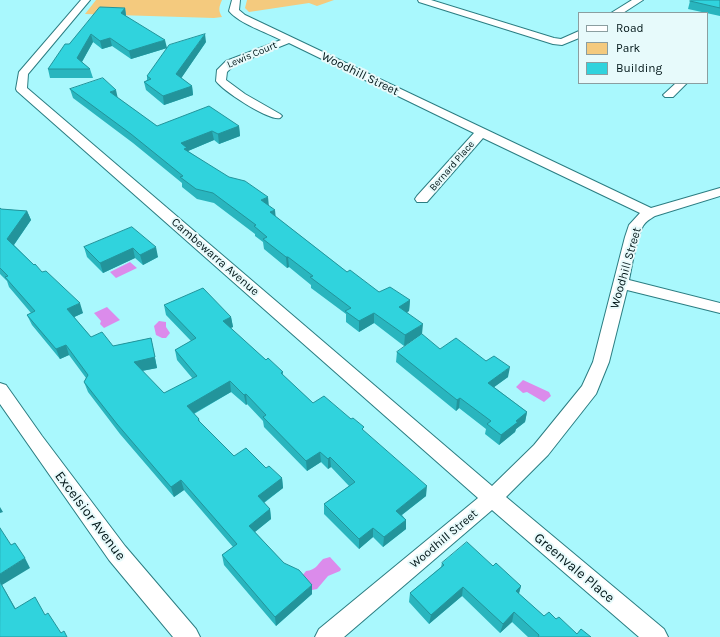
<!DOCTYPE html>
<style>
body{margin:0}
#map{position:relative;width:720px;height:637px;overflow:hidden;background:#a9f8fd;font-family:Karla,sans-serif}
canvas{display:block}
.legend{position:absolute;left:578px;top:12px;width:130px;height:72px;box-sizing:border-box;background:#e7fafb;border:1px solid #8b9ea0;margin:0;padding:5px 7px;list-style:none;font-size:12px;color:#011517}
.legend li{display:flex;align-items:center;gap:8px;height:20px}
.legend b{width:20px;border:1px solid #8b9ea0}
</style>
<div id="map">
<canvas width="720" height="637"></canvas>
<ul class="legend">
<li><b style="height:5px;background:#fff"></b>Road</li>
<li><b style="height:11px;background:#f4ca7e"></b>Park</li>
<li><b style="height:11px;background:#30d3dd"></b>Building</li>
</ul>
</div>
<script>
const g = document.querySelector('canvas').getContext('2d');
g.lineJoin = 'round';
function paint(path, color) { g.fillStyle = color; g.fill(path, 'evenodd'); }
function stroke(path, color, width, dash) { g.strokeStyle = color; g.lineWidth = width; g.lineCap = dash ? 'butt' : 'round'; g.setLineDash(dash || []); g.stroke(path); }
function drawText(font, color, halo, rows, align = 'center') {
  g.font = font + ' Karla,sans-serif'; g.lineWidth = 4; g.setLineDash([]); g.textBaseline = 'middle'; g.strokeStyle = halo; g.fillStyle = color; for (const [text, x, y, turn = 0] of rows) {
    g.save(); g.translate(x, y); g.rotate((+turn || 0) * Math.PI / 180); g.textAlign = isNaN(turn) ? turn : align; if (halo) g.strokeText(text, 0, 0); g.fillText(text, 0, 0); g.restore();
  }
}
const green = new Path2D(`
 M 96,0 L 222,0 C 219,7 218,10 222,17 L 214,18 L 85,14 Z
 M 247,0 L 334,0 L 317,6 L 309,3 L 249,12 L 245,8 Z`);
const water = new Path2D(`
 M 130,262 L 137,268 L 116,278 L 110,272 Z
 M 107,307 L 120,320 L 104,328 L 100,324 L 101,321 L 94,313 Z
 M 159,321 L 166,322 L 166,327 L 170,333 L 166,338 L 162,338 L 156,335 L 154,326 Z
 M 523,380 L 549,392 L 551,396 L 544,402 L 527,392 L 523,393 L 516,387 Z
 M 330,557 L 341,569 L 340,571 L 328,576 L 317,589 L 312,590 L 309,588 L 302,576 L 306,571 C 316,570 317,565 323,559 Z`);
const street = new Path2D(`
 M 81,0 L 90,0 L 28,74 L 27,88 L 492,486 L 534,445 L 582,386 L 593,362 L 625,237 L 629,225 L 640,213 L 483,138 L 427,202 L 417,202 L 415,199 L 417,196 L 474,133 L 289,43 L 234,65 L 227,72 L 226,80 L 245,94 L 280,114 L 282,116 L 280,118 C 269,121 223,91 216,81 L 217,70 L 226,61 L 281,40 C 266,32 240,24 229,11 L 232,0 L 240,0 L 239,10 L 245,15 L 651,208 L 720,188 L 720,196 L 655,216 C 650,219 646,221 643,226 C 636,238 632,266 629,280 L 720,303 L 720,313 L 627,290 L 609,362 L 596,394 L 548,455 L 506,497 L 664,629 L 668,637 L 639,637 L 492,510 L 344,637 L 315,637 L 319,629 L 478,498 L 17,91 L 16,89 L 19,72 Z
 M 418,0 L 431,0 L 554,38 L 561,39 L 579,31 L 579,38 L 562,45 L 553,44 L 419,2 Z
 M 632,0 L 643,0 L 623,13 L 611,13 Z
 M 676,83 L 687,83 L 673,97 L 665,97 L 663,95 Z
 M 0,383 L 6,385 L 42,436 L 125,546 L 196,629 L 200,637 L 173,637 L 109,560 L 0,404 Z`);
const wall = new Path2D(`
 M 720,0 L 720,16 L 688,9 L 690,1 Z
 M 125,8 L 126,16 L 167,48 L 131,59 L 112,46 L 102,49 L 93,42 L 82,62 L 90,69 L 93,78 L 50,78 L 48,69 L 69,44 Z
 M 206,42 L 181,78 L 192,86 L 193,95 L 164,105 L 146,90 L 144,82 L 147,80 L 147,76 Z
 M 70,89 L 118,98 L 157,126 L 239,126 L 240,136 L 219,144 L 214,140 L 188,151 L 269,206 L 275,216 L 347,272 L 379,292 L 410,300 L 409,311 L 407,312 L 422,334 L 404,346 L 374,323 L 359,332 L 346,322 L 346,314 L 311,288 L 311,285 L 289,267 L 287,268 L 264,249 L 263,242 L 255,236 L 255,234 L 214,203 L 197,199 L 182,187 L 182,183 L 133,143 L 73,98 Z
 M 0,208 L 1,209 L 27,211 L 31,220 L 14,245 L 34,265 L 42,272 L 83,313 L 74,317 L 91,337 L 113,346 L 151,338 L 157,368 L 142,371 L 164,393 L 193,379 L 177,360 L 175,350 L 191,341 L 166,315 L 164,305 L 231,317 L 233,327 L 230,328 L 266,360 L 283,372 L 283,375 L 313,403 L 364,431 L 426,496 L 402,515 L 406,520 L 406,529 L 383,547 L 373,537 L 359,549 L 324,514 L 324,504 L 349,486 L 331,467 L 328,469 L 321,462 L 307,471 L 264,427 L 263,421 L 247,404 L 246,405 L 231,392 L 194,414 L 199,419 L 200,422 L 234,456 L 266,468 L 282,478 L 283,488 L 264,503 L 270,509 L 271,519 L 255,532 L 312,594 L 276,626 L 224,565 L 222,555 L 233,547 L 184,490 L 174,497 L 120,434 L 88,392 L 84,382 L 86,378 L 69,355 L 60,359 L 32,325 L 27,315 L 31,313 L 9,287 L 7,281 L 0,274 Z
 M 132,227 L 158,257 L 143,265 L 135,258 L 103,273 L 87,257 L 84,247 Z
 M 440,349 L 508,377 L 494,387 L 527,412 L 525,422 L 516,429 L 515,432 L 499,445 L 485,434 L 486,429 L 459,408 L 456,411 L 396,362 L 397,352 Z
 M 442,563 L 493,566 L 521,586 L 519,594 L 544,616 L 556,619 L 577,634 L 591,637 L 528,637 L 512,622 L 500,633 L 462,596 L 429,624 L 409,602 L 410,593 L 441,567 Z`);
const shadedWall = new Path2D(`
 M 125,8 L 126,16 L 122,21 L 121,13 Z
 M 91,34 L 93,42 L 79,67 L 77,58 Z
 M 205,34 L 206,42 L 178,83 L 176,74 Z
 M 110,38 L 112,46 L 102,49 L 100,41 Z
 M 165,40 L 167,48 L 131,59 L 129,51 Z
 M 192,86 L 193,95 L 164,105 L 163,96 Z
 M 116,90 L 118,99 L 110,92 Z
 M 239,126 L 240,136 L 219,144 L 218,134 Z
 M 212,131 L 214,140 L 188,151 L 189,157 L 181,143 Z
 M 268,197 L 269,207 L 261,200 Z
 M 275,210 L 276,220 L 270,212 Z
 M 27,211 L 31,220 L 11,249 L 7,239 Z
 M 156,247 L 158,257 L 143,265 L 140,255 Z
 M 133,248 L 135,258 L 103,273 L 100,263 Z
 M 286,257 L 288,257 L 289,267 L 287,268 Z
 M 410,300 L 409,311 L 399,317 L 399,307 Z
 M 80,303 L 83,313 L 70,319 L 67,309 Z
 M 374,313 L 374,323 L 359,332 L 359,321 Z
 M 231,317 L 233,327 L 224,331 L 223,321 Z
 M 423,324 L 422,334 L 404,346 L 405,335 Z
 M 151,338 L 157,368 L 136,372 L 134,362 Z
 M 66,345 L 69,355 L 60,359 L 56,349 Z
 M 510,367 L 508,377 L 486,393 L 488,383 Z
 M 230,381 L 231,392 L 189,416 L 187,406 Z
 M 246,394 L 247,404 L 246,405 L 244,395 Z
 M 460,398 L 459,408 L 456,411 L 457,400 Z
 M 527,412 L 525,422 L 516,429 L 515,432 L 499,445 L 501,435 L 516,421 Z
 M 320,452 L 321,462 L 307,471 L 306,461 Z
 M 330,457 L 331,467 L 328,469 L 328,459 Z
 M 282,478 L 283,488 L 259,506 L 258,496 Z
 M 181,480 L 184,490 L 174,497 L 171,487 Z
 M 427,486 L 426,496 L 395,520 L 396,511 Z
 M 0,507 L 3,512 L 0,513 Z
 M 270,509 L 271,519 L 251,535 L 249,526 Z
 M 406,520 L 406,529 L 383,547 L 384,537 Z
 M 373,528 L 373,537 L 359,549 L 359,539 Z
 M 25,558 L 30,568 L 2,585 L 21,618 L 15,609 L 0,582 L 0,574 Z
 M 312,585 L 312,594 L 276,626 L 275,617 Z
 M 521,586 L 518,596 L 516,591 Z
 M 463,587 L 462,596 L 429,624 L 431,615 Z
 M 514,612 L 512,622 L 500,633 L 503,624 Z`);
const building = new Path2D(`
 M 691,0 L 720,0 L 720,8 L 690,1 Z
 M 100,7 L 125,8 L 121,13 L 165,40 L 129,51 L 110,38 L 100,41 L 91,34 L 77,58 L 90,69 L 48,69 L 65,44 L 69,44 Z
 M 205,34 L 176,74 L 192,86 L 163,96 L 144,82 L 151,79 L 147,76 L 169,45 Z
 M 103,78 L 116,90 L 110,92 L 157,126 L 209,106 L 239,126 L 218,134 L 212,131 L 181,143 L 187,148 L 184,149 L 229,177 L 245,181 L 268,197 L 261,200 L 275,210 L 270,212 L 347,272 L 350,270 L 379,292 L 390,287 L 410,300 L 399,307 L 423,324 L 405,335 L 374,313 L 359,321 L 345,311 L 351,308 L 310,277 L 313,276 L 288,257 L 286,257 L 263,239 L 267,237 L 254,226 L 256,225 L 213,193 L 196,189 L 180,177 L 183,176 L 131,134 L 70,89 Z
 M 0,208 L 1,209 L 27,211 L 7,239 L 34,265 L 35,264 L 42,272 L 46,271 L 80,303 L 67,309 L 91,337 L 102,332 L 113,346 L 151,338 L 155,357 L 134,362 L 164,393 L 197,376 L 175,350 L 196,338 L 164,305 L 203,288 L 231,317 L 223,321 L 266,360 L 268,358 L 283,372 L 281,373 L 313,403 L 324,396 L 351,419 L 353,418 L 364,427 L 362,429 L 427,486 L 396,511 L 406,520 L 384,537 L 373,528 L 359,539 L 324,504 L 355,482 L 330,457 L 328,459 L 320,452 L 306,461 L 263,417 L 266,415 L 246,394 L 244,395 L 230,381 L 187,406 L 199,419 L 198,420 L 234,456 L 246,448 L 266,468 L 269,466 L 282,478 L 258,496 L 270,509 L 249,526 L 284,563 L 299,570 L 312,585 L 275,617 L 222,555 L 237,544 L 181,480 L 171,487 L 117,424 L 84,382 L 88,375 L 66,345 L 56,349 L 27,315 L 35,311 L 5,277 L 8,276 L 0,268 Z
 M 132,227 L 156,247 L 140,255 L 133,248 L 100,263 L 84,247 Z
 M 422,334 L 440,349 L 456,338 L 486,361 L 494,356 L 510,367 L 488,383 L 527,412 L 516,421 L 518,422 L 501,435 L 487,424 L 491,421 L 460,398 L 457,400 L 397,352 Z
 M 0,528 L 11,545 L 15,543 L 25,558 L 0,574 Z
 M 467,542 L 493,566 L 496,563 L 521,586 L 516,591 L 544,616 L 549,612 L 556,619 L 559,617 L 577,634 L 581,629 L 591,637 L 538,637 L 539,635 L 514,612 L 503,624 L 463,587 L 431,615 L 410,593 L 444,565 L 442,563 Z
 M 0,582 L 15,609 L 35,597 L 45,615 L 48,613 L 61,633 L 64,631 L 67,637 L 0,637 Z`);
const farStreetnames = [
 ["Lewis Court",252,55,-23],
 ["Bernard Place",452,166,-49]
];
const streetNames = [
 ["Woodhill Street",360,74,26],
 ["Cambewarra Avenue",215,257,41],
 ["Woodhill Street",626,268,-74],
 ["Woodhill Street",444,539,-40]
];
const nearStreetnames = [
 ["Excelsior Avenue",90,516,53],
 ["Greenvale Place",574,568,40]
];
paint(green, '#f4ca7e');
paint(water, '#db8beb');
stroke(street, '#2b7d82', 2);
paint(street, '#fff');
paint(wall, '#29b5be');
paint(shadedWall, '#22949b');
paint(building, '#30d3dd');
stroke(building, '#22949b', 1);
drawText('10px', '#011517', '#e7fafb', farStreetnames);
drawText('12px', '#011517', '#e7fafb', streetNames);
drawText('14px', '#011517', '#e7fafb', nearStreetnames);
</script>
